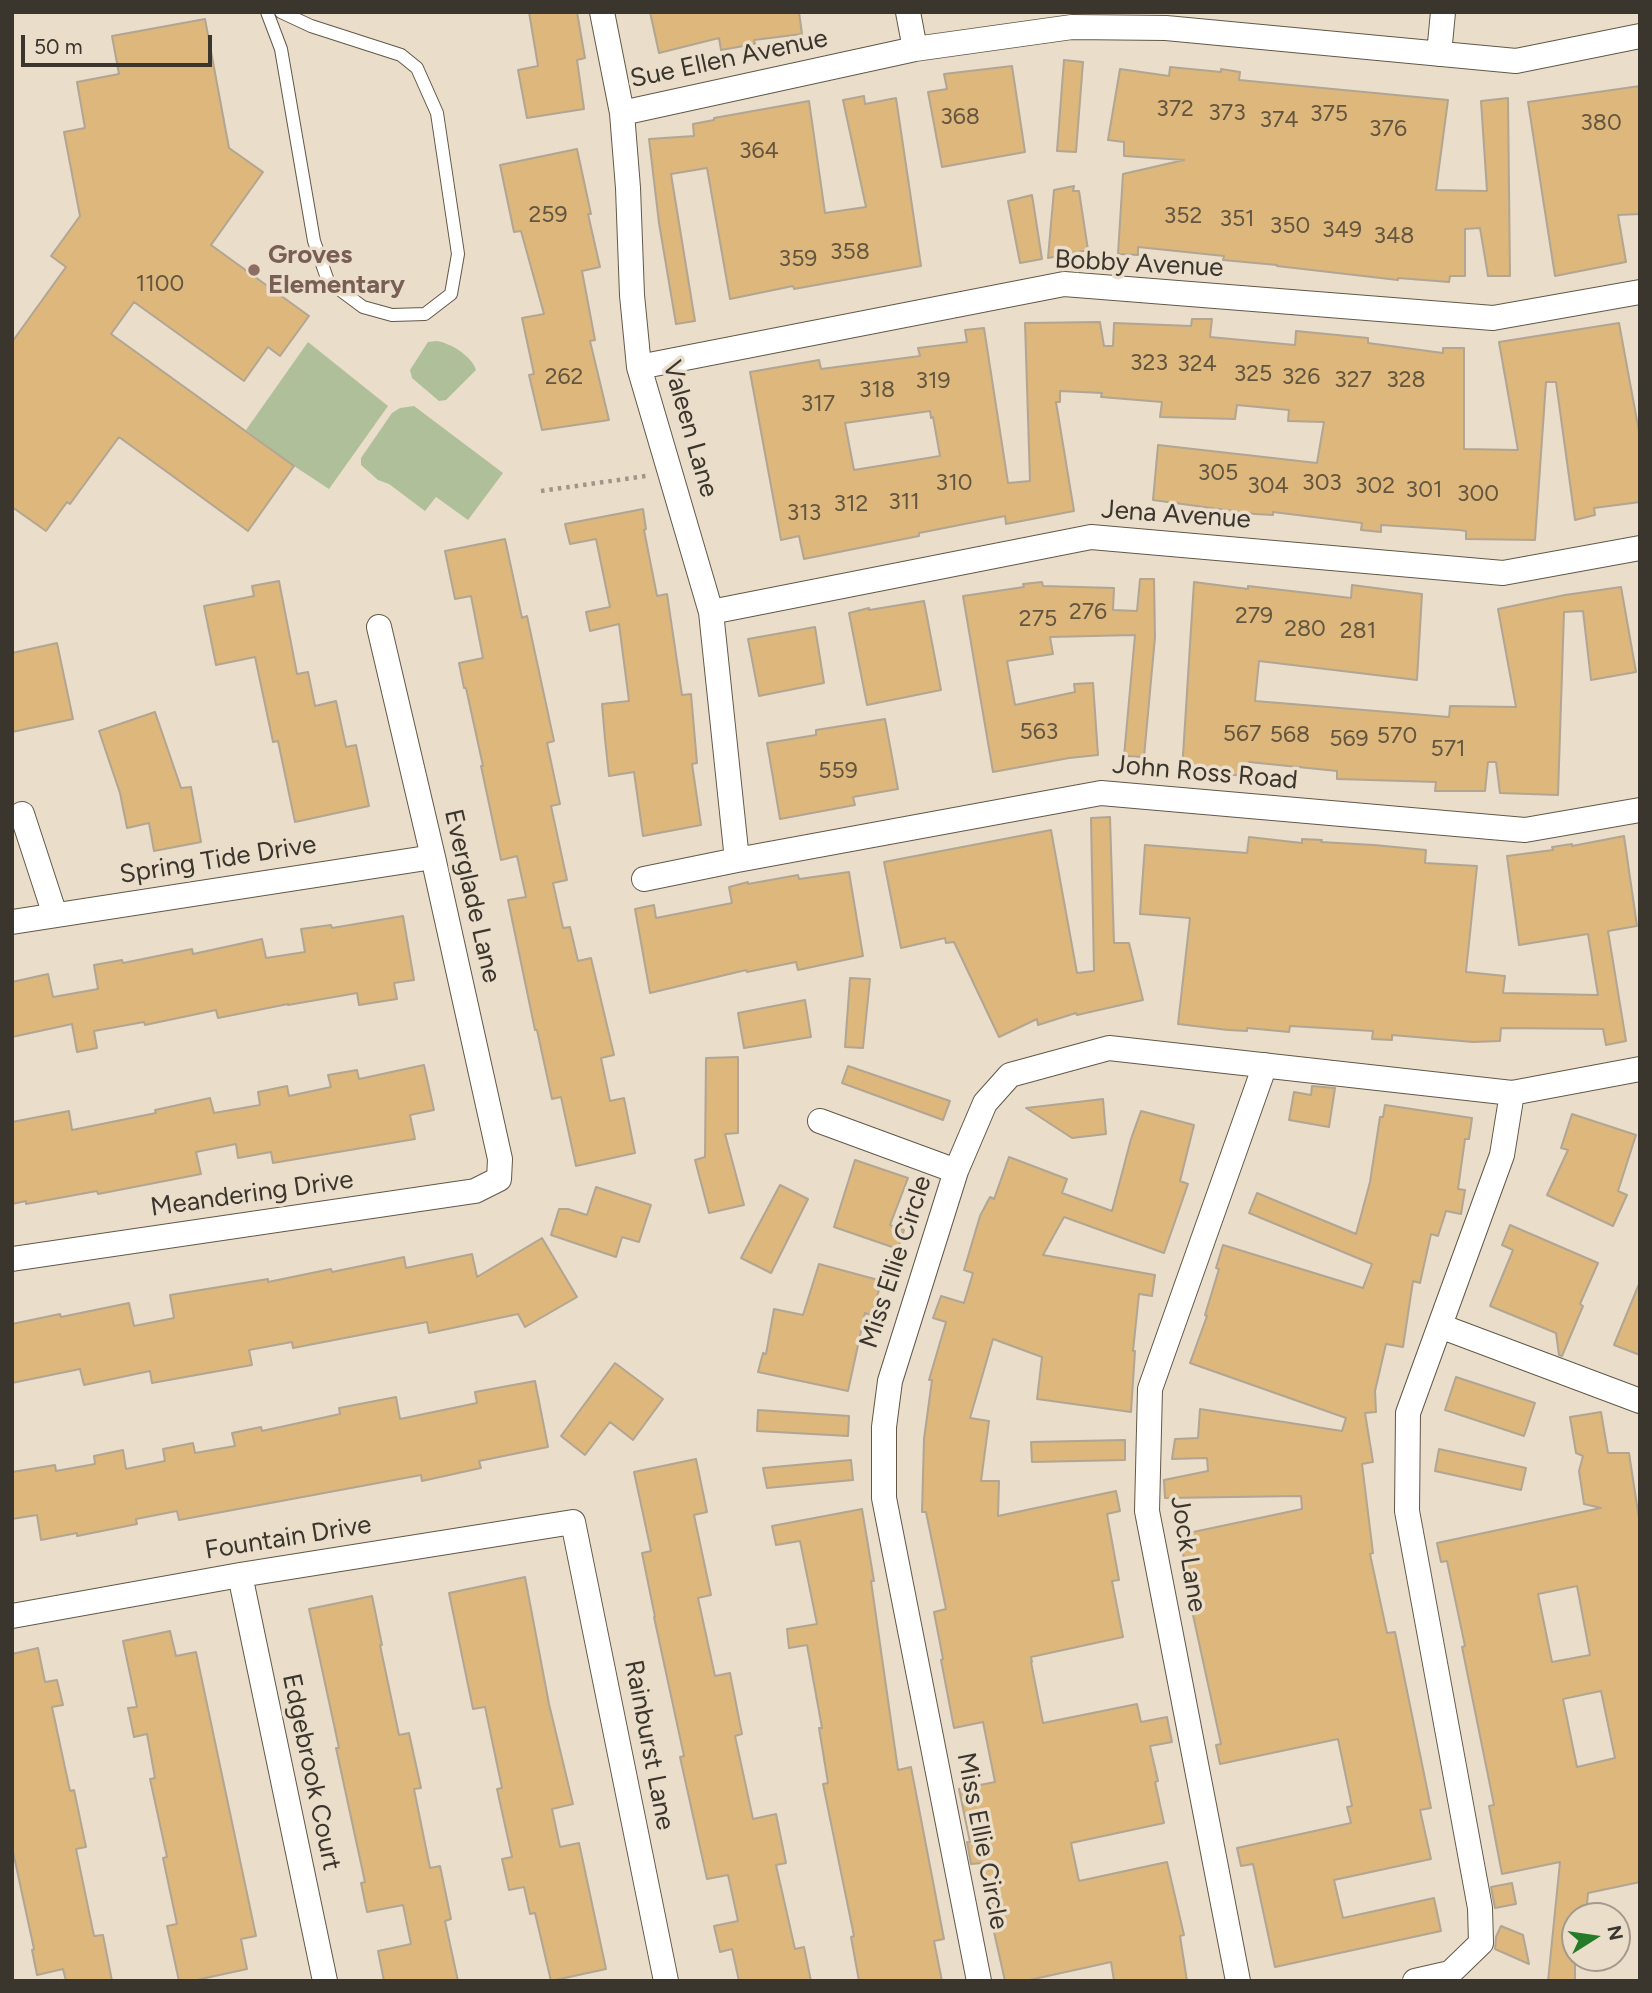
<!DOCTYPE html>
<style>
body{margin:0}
#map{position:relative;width:1652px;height:1993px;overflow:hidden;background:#eaddca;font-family:Figtree,sans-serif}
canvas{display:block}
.frame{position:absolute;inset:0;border:14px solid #3a352d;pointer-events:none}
.north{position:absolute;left:1561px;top:1902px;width:70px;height:70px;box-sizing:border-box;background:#eaddca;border:2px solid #a49a8b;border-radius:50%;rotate:78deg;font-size:19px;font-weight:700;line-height:28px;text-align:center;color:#3a352d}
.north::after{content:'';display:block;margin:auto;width:24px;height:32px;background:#267b28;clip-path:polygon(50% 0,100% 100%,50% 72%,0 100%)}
.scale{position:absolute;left:21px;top:35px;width:191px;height:32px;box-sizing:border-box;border:4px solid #3a352d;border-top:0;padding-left:9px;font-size:21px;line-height:24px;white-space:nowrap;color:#3a352d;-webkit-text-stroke:5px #eaddca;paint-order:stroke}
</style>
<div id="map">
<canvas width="1652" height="1993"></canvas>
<div class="frame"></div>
<div class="north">N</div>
<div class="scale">50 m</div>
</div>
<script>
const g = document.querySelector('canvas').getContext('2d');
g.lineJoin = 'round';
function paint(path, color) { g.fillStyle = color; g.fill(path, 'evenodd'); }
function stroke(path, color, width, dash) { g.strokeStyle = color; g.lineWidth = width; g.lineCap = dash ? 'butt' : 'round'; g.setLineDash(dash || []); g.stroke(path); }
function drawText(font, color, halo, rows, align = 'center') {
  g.font = font + ' Figtree,sans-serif'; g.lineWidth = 7; g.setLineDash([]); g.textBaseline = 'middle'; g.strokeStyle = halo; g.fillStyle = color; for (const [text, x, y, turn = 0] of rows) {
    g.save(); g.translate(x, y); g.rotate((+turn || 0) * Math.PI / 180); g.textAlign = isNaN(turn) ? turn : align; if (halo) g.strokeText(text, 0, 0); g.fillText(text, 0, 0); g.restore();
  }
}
const green = new Path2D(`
 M 437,341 C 450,343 472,356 476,370 L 446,400 L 439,401 L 412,378 L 410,370 L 428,342 Z
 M 308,342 L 388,406 L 329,489 L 294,466 L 246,430 Z
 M 414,406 L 503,473 L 468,520 L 436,497 L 425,511 L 389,484 L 378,480 L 361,465 L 361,458 L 392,413 L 400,408 Z`);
const building = new Path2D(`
 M 529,12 L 577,12 L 585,58 L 577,60 L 584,109 L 527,118 L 518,70 L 538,66 Z
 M 650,12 L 799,12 L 802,34 L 754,40 L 755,44 L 721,50 L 719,38 L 659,53 Z
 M 205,19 L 229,148 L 263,172 L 211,245 L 309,316 L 280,356 L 268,347 L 244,381 L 134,302 L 111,334 L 294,466 L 248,531 L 119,437 L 70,504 L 67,502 L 46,531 L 12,507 L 12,342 L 66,267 L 51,256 L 80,216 L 64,132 L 85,128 L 77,82 L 119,74 L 112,36 Z
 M 1064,60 L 1083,62 L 1076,152 L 1057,151 Z
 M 1012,66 L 1025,152 L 942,167 L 928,92 L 947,89 L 944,74 Z
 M 1170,67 L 1221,72 L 1221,69 L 1240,72 L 1239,80 L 1448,100 L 1436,190 L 1487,191 L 1481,101 L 1508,98 L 1510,276 L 1488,276 L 1480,228 L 1465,229 L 1465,276 L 1450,276 L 1449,282 L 1398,278 L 1398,280 L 1277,266 L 1277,265 L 1223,260 L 1224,256 L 1138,247 L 1138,255 L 1118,254 L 1123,174 L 1184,160 L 1124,156 L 1124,142 L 1108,140 L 1120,69 L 1169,76 Z
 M 1640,86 L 1640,214 L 1618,215 L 1626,262 L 1555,276 L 1528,102 Z
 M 864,96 L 865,104 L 896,98 L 921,266 L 794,289 L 793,286 L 730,299 L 707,168 L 671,174 L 695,321 L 676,324 L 659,223 L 649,139 L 694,136 L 693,124 L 714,120 L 714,118 L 809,101 L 825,213 L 866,207 L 843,100 Z
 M 577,149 L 591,214 L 588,214 L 600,267 L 582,271 L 595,340 L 590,341 L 609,420 L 542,430 L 529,375 L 534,374 L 522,318 L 544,314 L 521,231 L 514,232 L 500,165 Z
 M 1074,186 L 1073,191 L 1079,191 L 1088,250 L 1048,258 L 1054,190 Z
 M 1032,195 L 1042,259 L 1020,263 L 1008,201 Z
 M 1192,319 L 1212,319 L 1210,337 L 1295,345 L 1296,331 L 1368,338 L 1368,343 L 1443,353 L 1443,348 L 1464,348 L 1464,449 L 1518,450 L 1499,342 L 1619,323 L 1640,437 L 1640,502 L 1594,508 L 1595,515 L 1575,520 L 1556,382 L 1546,382 L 1535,540 L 1466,539 L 1466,531 L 1459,530 L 1381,525 L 1381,532 L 1361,530 L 1362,523 L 1273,512 L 1273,515 L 1255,514 L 1153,500 L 1158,445 L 1317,463 L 1324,422 L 1288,421 L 1289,410 L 1237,405 L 1235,419 L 1160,417 L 1162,402 L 1101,397 L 1102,393 L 1060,391 L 1060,402 L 1056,402 L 1074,511 L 1006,524 L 1005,516 L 919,533 L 919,536 L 804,559 L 799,536 L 781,540 L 750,372 L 819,360 L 821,369 L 920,356 L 918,348 L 967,342 L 965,330 L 984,328 L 1008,483 L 1030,481 L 1025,323 L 1100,322 L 1104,346 L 1113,346 L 1114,323 L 1191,326 ZM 930,411 L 931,418 L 933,417 L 940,456 L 854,470 L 845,423 Z
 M 643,509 L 646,529 L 644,530 L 657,596 L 667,594 L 682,695 L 691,694 L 697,763 L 692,764 L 701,825 L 643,836 L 634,772 L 609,776 L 605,739 L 602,704 L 629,701 L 619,624 L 590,631 L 586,612 L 610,607 L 596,539 L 570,544 L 565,524 Z
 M 505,539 L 522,618 L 527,616 L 554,741 L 547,743 L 560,804 L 551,806 L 567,880 L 553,883 L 563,928 L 570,927 L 578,961 L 591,958 L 614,1055 L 601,1058 L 610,1101 L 624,1098 L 635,1153 L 576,1166 L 561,1097 L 552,1099 L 537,1030 L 535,1030 L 508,900 L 526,897 L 517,856 L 501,860 L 481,766 L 483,766 L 466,688 L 464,688 L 459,663 L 483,658 L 471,596 L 455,599 L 445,551 Z
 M 1140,579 L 1154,579 L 1155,637 L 1144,757 L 1124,756 L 1135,635 L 1050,637 L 1053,654 L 1007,661 L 1015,705 L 1075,692 L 1074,684 L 1093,683 L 1098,755 L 1069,758 L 993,772 L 963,596 L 1024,587 L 1023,584 L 1042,582 L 1043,586 L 1114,588 L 1113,610 L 1137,611 Z
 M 279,581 L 297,674 L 308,672 L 315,706 L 336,701 L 346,747 L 356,745 L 369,806 L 295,822 L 278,741 L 273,742 L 255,657 L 216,665 L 204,606 L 254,596 L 252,586 Z
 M 1194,582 L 1248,589 L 1248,586 L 1351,598 L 1352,585 L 1422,594 L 1417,680 L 1259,661 L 1255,701 L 1449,717 L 1450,706 L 1516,707 L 1498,609 L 1565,595 L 1621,587 L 1636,672 L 1591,680 L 1583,611 L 1564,612 L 1558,795 L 1500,793 L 1496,762 L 1488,762 L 1485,791 L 1435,791 L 1436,782 L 1337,779 L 1337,771 L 1249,762 L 1247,776 L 1182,771 Z
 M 924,601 L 941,690 L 867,705 L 849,613 L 869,608 L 869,610 Z
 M 815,627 L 824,683 L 759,696 L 748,639 Z
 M 57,643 L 73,719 L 12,732 L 12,653 Z
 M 155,712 L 181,788 L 191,787 L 201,842 L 154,851 L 149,823 L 127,828 L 120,793 L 99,731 Z
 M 885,719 L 898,789 L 853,797 L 855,805 L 780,819 L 767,743 L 816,735 L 816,730 Z
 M 1110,817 L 1114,943 L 1129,943 L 1143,1000 L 1077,1015 L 1076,1013 L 1038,1025 L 1037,1019 L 999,1037 L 954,942 L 946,943 L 945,938 L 901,948 L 884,862 L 1051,830 L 1077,973 L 1094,971 L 1091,818 Z
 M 1624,836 L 1637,926 L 1608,931 L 1626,1041 L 1606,1045 L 1603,1029 L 1501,1028 L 1500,1041 L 1473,1042 L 1392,1035 L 1392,1040 L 1372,1039 L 1373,1031 L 1290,1026 L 1289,1032 L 1247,1028 L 1247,1031 L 1228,1030 L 1178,1024 L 1190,918 L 1140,914 L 1145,845 L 1247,853 L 1249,837 L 1302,843 L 1302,839 L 1322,840 L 1321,842 L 1374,845 L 1426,850 L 1425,863 L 1477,866 L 1466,972 L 1505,976 L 1503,993 L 1598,995 L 1588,934 L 1519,945 L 1507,856 L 1553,850 L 1552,847 L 1572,844 L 1572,846 Z
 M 849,872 L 863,956 L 798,970 L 796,962 L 747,972 L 746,970 L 650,993 L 635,909 L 654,905 L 656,918 L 732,903 L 729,887 L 748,882 L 748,884 L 798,875 L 799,879 Z
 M 403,916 L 414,980 L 394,983 L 397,999 L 359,1005 L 357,993 L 288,1005 L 288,1004 L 218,1018 L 216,1010 L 145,1025 L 144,1022 L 94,1031 L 97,1048 L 77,1052 L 72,1024 L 12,1037 L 12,982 L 48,974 L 53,997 L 98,989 L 94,965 L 122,960 L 123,963 L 192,949 L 193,954 L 262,939 L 266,958 L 305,952 L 301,929 L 331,925 L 332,928 Z
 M 850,978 L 870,979 L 863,1048 L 845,1047 Z
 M 805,1000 L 811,1037 L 744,1048 L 738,1013 Z
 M 738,1057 L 738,1133 L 725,1134 L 744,1205 L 709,1213 L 695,1160 L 705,1157 L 706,1058 Z
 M 424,1065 L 434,1110 L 410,1115 L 415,1139 L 273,1163 L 271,1152 L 238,1158 L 236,1144 L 196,1152 L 201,1174 L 98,1194 L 97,1191 L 26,1204 L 26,1201 L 12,1204 L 12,1122 L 69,1111 L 72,1130 L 156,1113 L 155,1110 L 210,1098 L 214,1113 L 260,1105 L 258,1092 L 287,1086 L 289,1096 L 331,1087 L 328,1075 L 357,1070 L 359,1079 Z
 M 848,1066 L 950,1101 L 943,1120 L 842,1083 Z
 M 1312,1086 L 1335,1088 L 1329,1127 L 1289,1120 L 1294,1092 L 1311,1095 Z
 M 1103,1099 L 1106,1134 L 1072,1138 L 1026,1108 Z
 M 1385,1105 L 1472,1118 L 1469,1139 L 1465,1139 L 1458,1189 L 1465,1190 L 1461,1214 L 1446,1211 L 1438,1236 L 1431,1234 L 1420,1283 L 1413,1281 L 1403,1347 L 1386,1344 L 1375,1391 L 1376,1412 L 1365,1413 L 1373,1462 L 1362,1464 L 1373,1553 L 1370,1554 L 1387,1633 L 1395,1632 L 1431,1808 L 1420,1810 L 1431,1859 L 1334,1880 L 1343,1918 L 1434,1898 L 1441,1931 L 1275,1967 L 1253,1864 L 1241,1866 L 1237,1848 L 1351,1823 L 1347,1807 L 1352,1806 L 1338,1739 L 1220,1764 L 1216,1745 L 1221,1744 L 1188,1592 L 1191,1591 L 1179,1535 L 1302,1509 L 1301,1496 L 1165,1498 L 1164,1480 L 1208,1471 L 1207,1458 L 1172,1459 L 1175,1439 L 1198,1438 L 1200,1409 L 1342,1431 L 1346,1418 L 1190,1363 L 1207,1316 L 1205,1315 L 1219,1269 L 1216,1268 L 1223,1245 L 1363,1288 L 1372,1264 L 1249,1213 L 1257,1193 L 1356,1234 L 1370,1182 L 1380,1117 L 1383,1117 Z
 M 1141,1111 L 1194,1125 L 1180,1181 L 1188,1184 L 1164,1253 L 1064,1217 L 1043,1255 L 1155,1275 L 1152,1296 L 1139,1294 L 1133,1351 L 1135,1351 L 1131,1412 L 1037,1399 L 1042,1357 L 993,1339 L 970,1418 L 989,1421 L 981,1481 L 999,1481 L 998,1516 L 1116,1491 L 1120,1511 L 1107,1514 L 1119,1580 L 1112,1581 L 1123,1637 L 1031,1657 L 1032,1662 L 1031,1662 L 1043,1723 L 1137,1704 L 1141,1722 L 1167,1717 L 1172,1742 L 1150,1746 L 1158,1781 L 1155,1782 L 1164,1823 L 1071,1843 L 1079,1881 L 1167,1862 L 1184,1935 L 1180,1936 L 1187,1981 L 1114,1981 L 1111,1962 L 1025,1981 L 1005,1981 L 990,1914 L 994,1913 L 983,1863 L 971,1864 L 967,1842 L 970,1842 L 959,1789 L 995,1782 L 983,1722 L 954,1728 L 941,1660 L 943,1659 L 934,1612 L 946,1609 L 926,1512 L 922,1512 L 924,1439 L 932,1380 L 929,1380 L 946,1322 L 933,1318 L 941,1296 L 964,1303 L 973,1273 L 964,1270 L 980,1216 L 990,1197 L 994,1199 L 1009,1157 L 1067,1179 L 1062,1193 L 1112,1211 L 1131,1139 Z
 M 1572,1114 L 1636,1135 L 1618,1191 L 1627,1195 L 1613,1226 L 1547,1195 L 1568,1150 L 1561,1148 Z
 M 855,1160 L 908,1178 L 890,1225 L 904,1230 L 898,1249 L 834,1227 Z
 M 780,1185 L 808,1199 L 771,1273 L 741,1258 Z
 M 596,1187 L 651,1205 L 639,1242 L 622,1237 L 616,1257 L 551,1235 L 559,1209 L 568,1209 L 587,1215 Z
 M 1510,1225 L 1598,1263 L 1580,1304 L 1583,1306 L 1562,1356 L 1559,1355 L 1556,1333 L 1490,1306 L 1513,1250 L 1502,1245 Z
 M 542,1238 L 577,1297 L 525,1327 L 518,1314 L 429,1333 L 427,1322 L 293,1348 L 292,1342 L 249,1350 L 252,1365 L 152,1383 L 150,1371 L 84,1385 L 80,1369 L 12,1383 L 12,1324 L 60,1314 L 61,1317 L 129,1303 L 134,1326 L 174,1318 L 170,1295 L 268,1279 L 268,1282 L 331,1269 L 332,1272 L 404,1257 L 406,1268 L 472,1254 L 477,1277 Z
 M 819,1264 L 882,1281 L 871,1315 L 865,1313 L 848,1391 L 758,1372 L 763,1353 L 766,1354 L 774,1309 L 803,1315 Z
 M 1639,1284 L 1640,1284 L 1640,1355 L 1614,1345 Z
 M 615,1363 L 663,1399 L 633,1440 L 610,1422 L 585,1455 L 561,1436 Z
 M 1456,1377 L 1535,1403 L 1524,1436 L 1445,1410 Z
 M 535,1381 L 548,1447 L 479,1461 L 481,1468 L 422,1481 L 421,1475 L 179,1520 L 177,1511 L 136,1519 L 137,1524 L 77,1536 L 77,1533 L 41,1540 L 37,1515 L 12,1519 L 12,1472 L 55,1465 L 56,1471 L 95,1464 L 94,1456 L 123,1450 L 126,1469 L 165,1461 L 163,1449 L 193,1443 L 195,1453 L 235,1446 L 232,1433 L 261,1427 L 262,1431 L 340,1414 L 339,1408 L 396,1397 L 400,1419 L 477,1403 L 475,1392 Z
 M 758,1410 L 849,1416 L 848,1436 L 757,1431 Z
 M 1601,1412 L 1608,1453 L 1629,1453 L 1640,1525 L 1640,1882 L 1588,1893 L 1586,1916 L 1575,1916 L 1575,1981 L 1548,1981 L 1560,1862 L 1502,1874 L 1489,1806 L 1494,1805 L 1462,1647 L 1465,1646 L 1447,1561 L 1441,1562 L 1437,1543 L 1601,1508 L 1584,1504 L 1579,1471 L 1583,1456 L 1576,1453 L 1570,1417 ZM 1577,1586 L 1590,1655 L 1552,1662 L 1538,1594 ZM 1601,1691 L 1615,1758 L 1577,1767 L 1563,1699 Z
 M 1125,1440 L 1125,1460 L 1032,1462 L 1031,1442 Z
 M 1439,1449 L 1526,1468 L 1521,1490 L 1435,1471 Z
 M 696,1459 L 707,1512 L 694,1515 L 711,1595 L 698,1598 L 715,1676 L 730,1673 L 742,1734 L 735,1736 L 753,1819 L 776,1814 L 786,1863 L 776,1865 L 795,1949 L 804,1947 L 811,1981 L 739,1981 L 732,1949 L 720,1952 L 714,1926 L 738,1921 L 728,1875 L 707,1879 L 680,1757 L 684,1756 L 654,1617 L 655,1617 L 642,1553 L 651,1551 L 634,1472 Z
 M 851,1460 L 853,1480 L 767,1488 L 763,1468 Z
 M 862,1509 L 874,1581 L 871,1581 L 898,1770 L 911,1767 L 944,1939 L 934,1941 L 942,1981 L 859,1981 L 851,1937 L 854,1936 L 823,1784 L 828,1783 L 819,1728 L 822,1728 L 807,1645 L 789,1648 L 787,1629 L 817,1624 L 800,1541 L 776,1545 L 772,1526 Z
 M 525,1577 L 549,1704 L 573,1804 L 552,1809 L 560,1847 L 579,1843 L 606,1969 L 551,1981 L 535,1913 L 530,1914 L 524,1887 L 509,1890 L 502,1859 L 512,1857 L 497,1789 L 502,1788 L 485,1707 L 473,1709 L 449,1593 Z
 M 372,1596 L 382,1645 L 380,1645 L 399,1735 L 409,1733 L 421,1788 L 414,1789 L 430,1868 L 440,1866 L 451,1919 L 445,1921 L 458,1981 L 384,1981 L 378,1951 L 411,1944 L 403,1905 L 367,1912 L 361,1883 L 365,1882 L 336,1748 L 339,1748 L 309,1609 Z
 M 170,1631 L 176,1656 L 196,1652 L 256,1936 L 241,1939 L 247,1969 L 192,1981 L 179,1981 L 167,1926 L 177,1924 L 163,1858 L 167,1857 L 150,1779 L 155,1778 L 147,1734 L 134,1737 L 128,1708 L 137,1707 L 123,1641 Z
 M 38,1648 L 45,1682 L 57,1680 L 63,1705 L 52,1707 L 70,1791 L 74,1790 L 86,1847 L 76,1849 L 94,1936 L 103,1935 L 112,1981 L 66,1981 L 63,1969 L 37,1975 L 32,1950 L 34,1949 L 12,1847 L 12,1654 Z
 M 1512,1883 L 1516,1904 L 1495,1908 L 1491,1887 Z
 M 1501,1926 L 1523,1935 L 1529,1964 L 1495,1949 L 1496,1937 Z`);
const path = new Path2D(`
 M 541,491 L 646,476`);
const lane = new Path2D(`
 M 267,12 L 281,49 L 314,241 L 328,281 L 363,307 L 392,315 L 425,314 L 451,294 L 458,254 L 437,113 L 417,68 L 401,55 L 311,26 L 281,12`);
const street = new Path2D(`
 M 602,12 L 622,113 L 628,188 L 632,295 L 639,367 L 711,612 L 737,860
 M 908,12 L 915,49
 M 1439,54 L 1443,12
 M 622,113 L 915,49 L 1072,27 L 1166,28 L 1516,61 L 1640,36
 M 639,367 L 1064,284 L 1493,318 L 1640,292
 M 711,612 L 1091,537 L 1503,573 L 1640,548
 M 22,814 L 55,915
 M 644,879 L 737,860 L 1101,793 L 1525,830 L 1640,810
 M 12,922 L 433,857
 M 820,1121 L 956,1171
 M 12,1259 L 475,1191 L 499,1179 L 500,1159 L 433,857 L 379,627
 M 1440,1326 L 1640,1401
 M 240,1575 L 325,1981
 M 12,1616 L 240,1575 L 573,1522 L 666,1981
 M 979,1981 L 884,1498 L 884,1427 L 890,1381 L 956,1171 L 985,1103 L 1010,1075 L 1109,1048 L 1512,1093 L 1640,1069
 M 1238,1981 L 1147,1511 L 1150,1389 L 1265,1065
 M 1415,1981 L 1450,1973 L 1481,1943 L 1480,1908 L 1407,1511 L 1408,1413 L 1502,1155 L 1512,1093`);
const markers = [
 [254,270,7,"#8d6e63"]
];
const numberNames = [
 ["372",1175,109],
 ["373",1227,113],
 ["375",1329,114],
 ["368",960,117],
 ["374",1279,120],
 ["380",1601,123],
 ["376",1388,129],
 ["364",759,151],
 ["259",548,215],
 ["352",1183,216],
 ["351",1237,219],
 ["350",1290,226],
 ["349",1342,230],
 ["348",1394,236],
 ["358",850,252],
 ["359",798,259],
 ["1100",160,284],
 ["323",1149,363],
 ["324",1197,364],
 ["325",1253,374],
 ["262",564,377],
 ["326",1301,377],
 ["327",1353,380],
 ["328",1406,380],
 ["319",933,381],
 ["318",877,390],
 ["317",818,404],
 ["305",1218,473],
 ["310",954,483],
 ["303",1322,483],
 ["304",1268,486],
 ["302",1375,486],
 ["301",1424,490],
 ["300",1478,494],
 ["311",904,502],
 ["312",851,504],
 ["313",804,513],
 ["276",1088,612],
 ["279",1254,616],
 ["275",1038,619],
 ["280",1305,629],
 ["281",1358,631],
 ["563",1039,732],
 ["567",1242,734],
 ["568",1290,735],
 ["570",1397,736],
 ["569",1349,739],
 ["571",1448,749],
 ["559",838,771]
];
const streetNames = [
 ["Sue Ellen Avenue",729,59,-12],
 ["Bobby Avenue",1139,264,3],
 ["Valeen Lane",690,429,74],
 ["Jena Avenue",1176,515,4],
 ["John Ross Road",1205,773,5],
 ["Spring Tide Drive",218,860,-9],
 ["Everglade Lane",472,896,77],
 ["Meandering Drive",252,1194,-8],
 ["Miss Ellie Circle",896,1262,-72],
 ["Fountain Drive",288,1538,-9],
 ["Jock Lane",1188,1554,81],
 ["Rainburst Lane",649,1745,79],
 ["Edgebrook Court",311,1772,78],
 ["Miss Ellie Circle",982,1841,79]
];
const educationNames = [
 ["Groves",268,255],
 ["Elementary",268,285]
];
paint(green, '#afbf9a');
paint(building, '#ddb77b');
stroke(building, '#b1a593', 2);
stroke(lane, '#635848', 14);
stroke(street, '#635848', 26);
stroke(path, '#a09688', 4.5, [3.5, 5]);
stroke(lane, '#fff', 12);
stroke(street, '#fff', 24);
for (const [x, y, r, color] of markers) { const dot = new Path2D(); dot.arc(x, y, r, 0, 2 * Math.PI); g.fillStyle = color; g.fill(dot); stroke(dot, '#eaddca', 2.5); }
drawText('23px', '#635640', null, numberNames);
drawText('26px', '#3a352d', '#eaddca', streetNames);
drawText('bold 26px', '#785e54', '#eaddca', educationNames, 'left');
</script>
